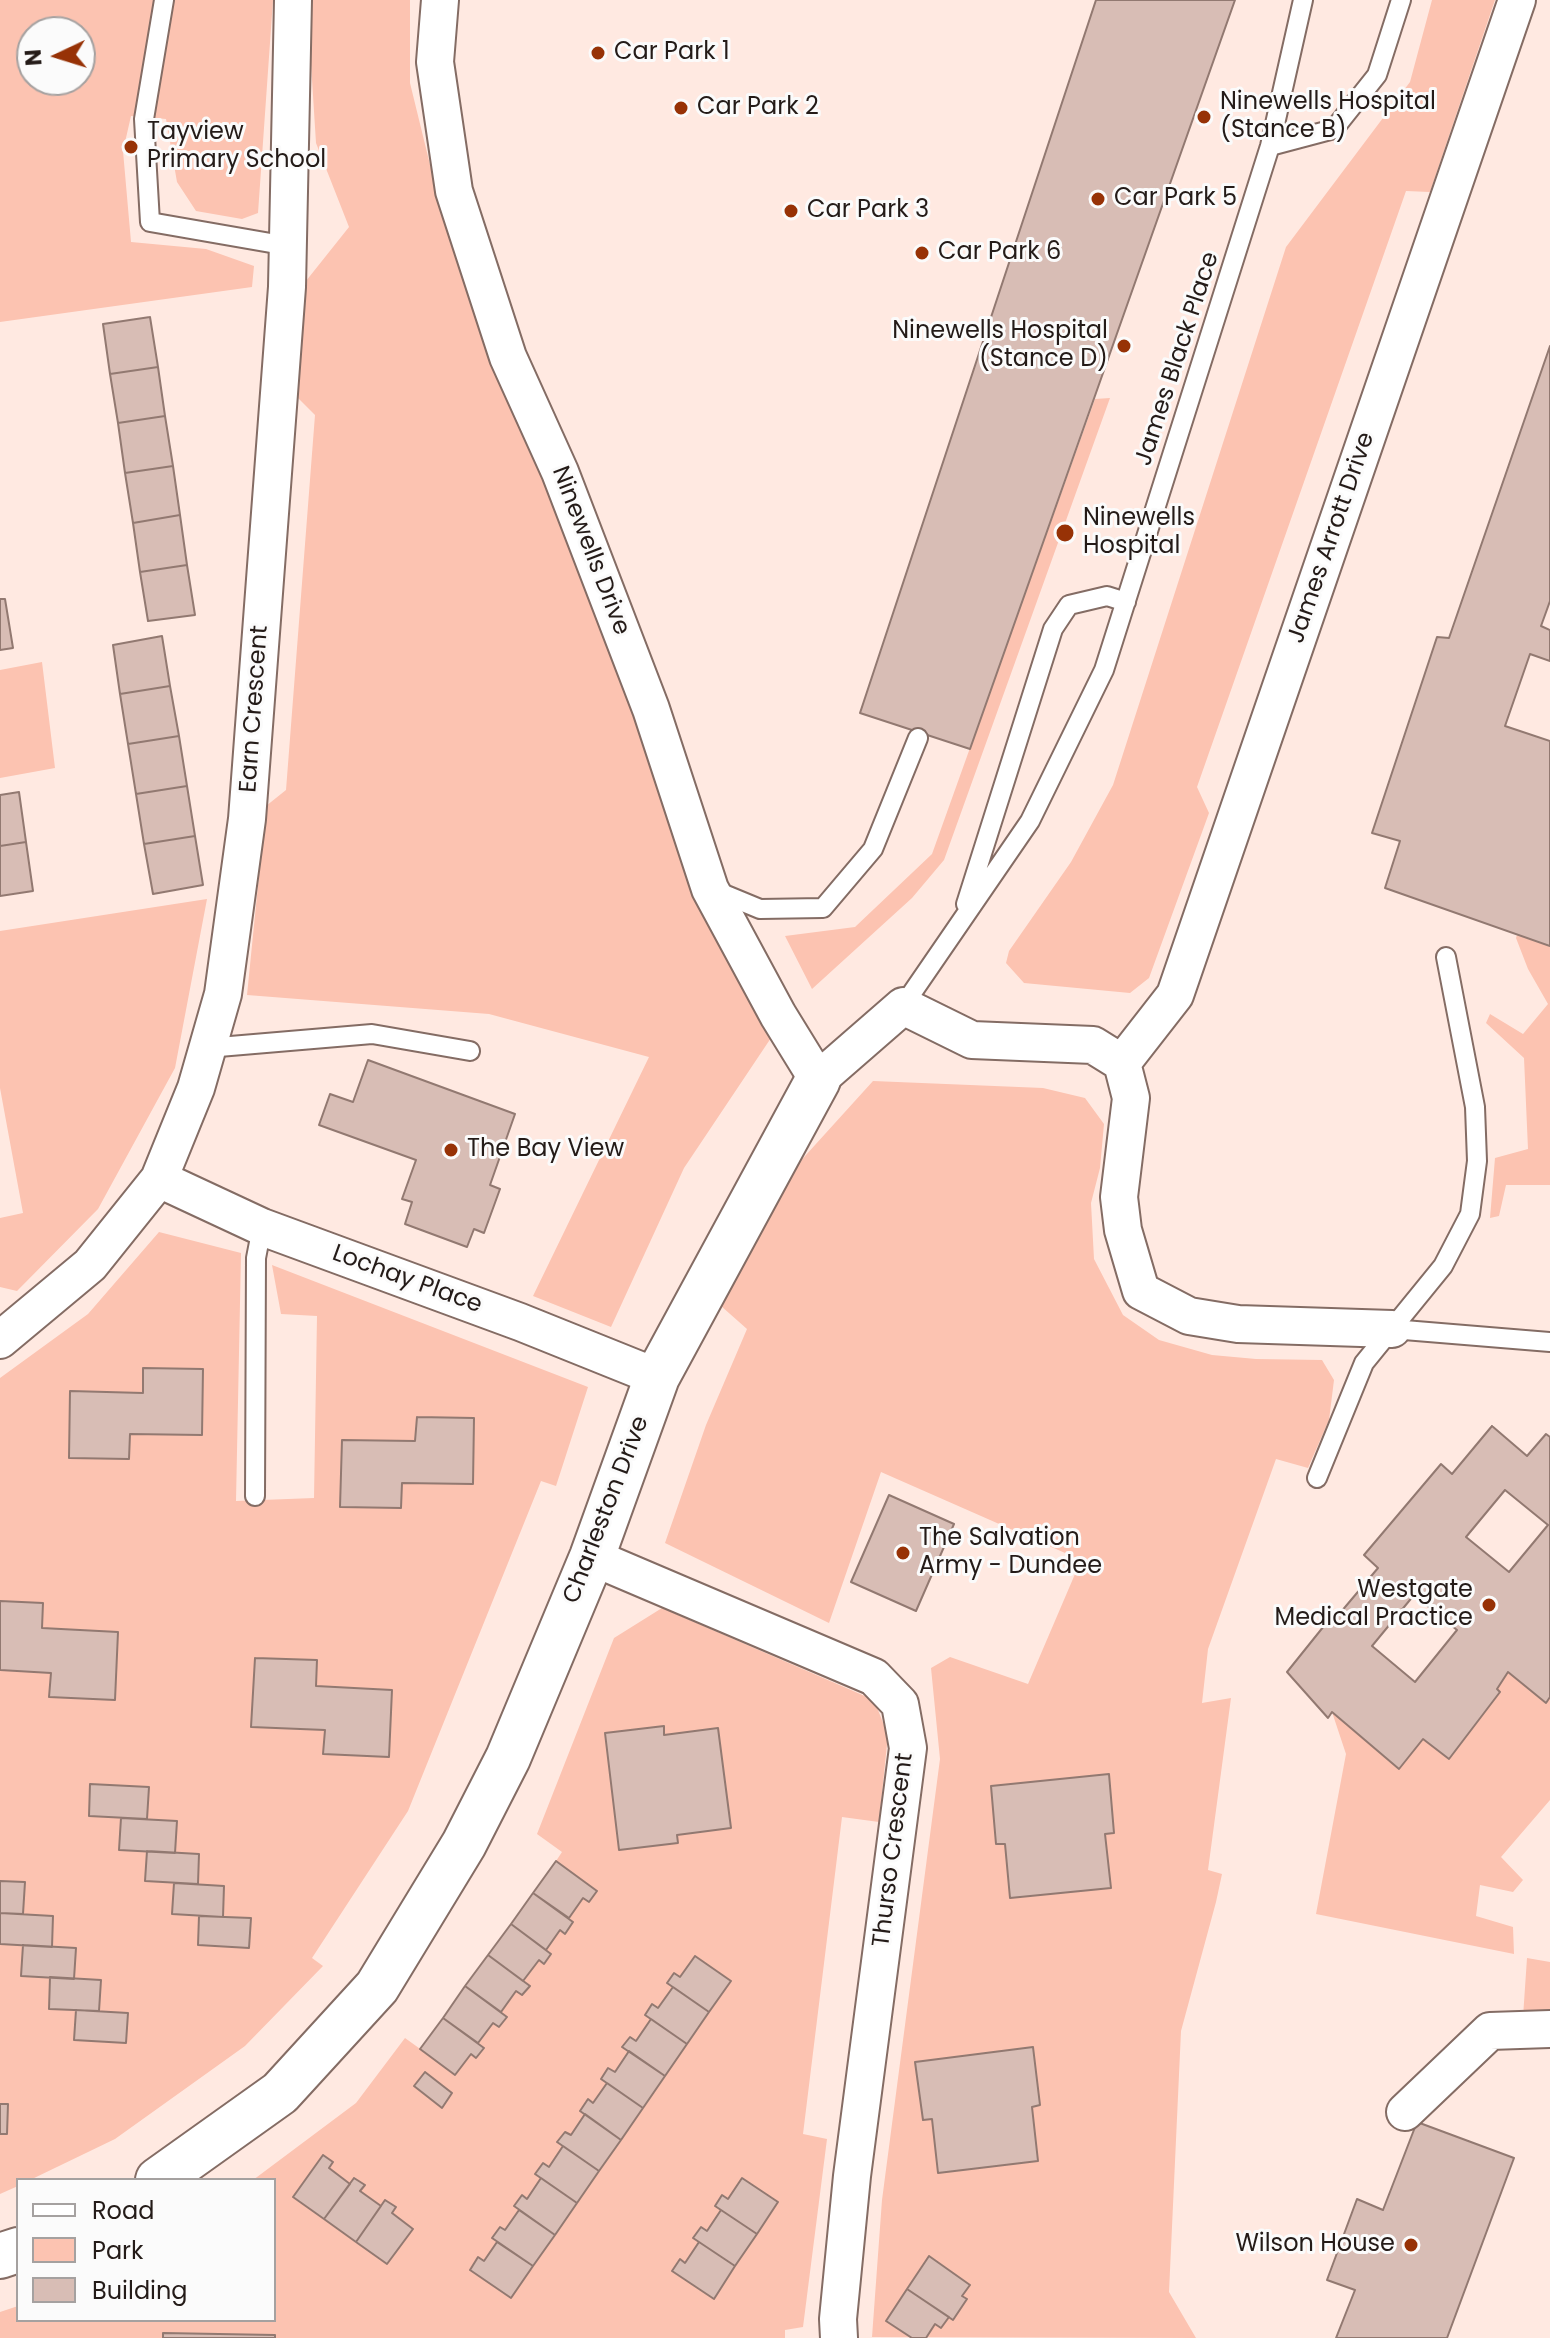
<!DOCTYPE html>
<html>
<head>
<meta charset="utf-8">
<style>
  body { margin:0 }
  #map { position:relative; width:1550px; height:2338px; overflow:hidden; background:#ffe9e1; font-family:Poppins,sans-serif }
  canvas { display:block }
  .legend { position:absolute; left:16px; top:2178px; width:260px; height:144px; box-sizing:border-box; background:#fbfbfb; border:2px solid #a5a1a0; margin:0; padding:10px 14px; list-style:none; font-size:24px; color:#241b18 }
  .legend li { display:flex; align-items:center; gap:16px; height:40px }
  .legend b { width:40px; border:2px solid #a5a1a0 }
  .north { position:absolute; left:16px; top:16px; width:80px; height:80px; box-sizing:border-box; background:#fbfbfb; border:2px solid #a5a1a0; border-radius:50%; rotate:266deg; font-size:22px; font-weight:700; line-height:32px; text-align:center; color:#241b18 }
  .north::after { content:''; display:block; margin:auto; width:28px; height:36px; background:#973206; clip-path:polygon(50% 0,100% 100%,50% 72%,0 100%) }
</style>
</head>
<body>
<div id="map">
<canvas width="1550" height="2338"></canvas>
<ul class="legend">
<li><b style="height:10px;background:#fff"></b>Road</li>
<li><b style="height:22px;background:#fcc3b1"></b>Park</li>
<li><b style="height:22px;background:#d8bdb5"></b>Building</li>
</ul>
<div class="north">N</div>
</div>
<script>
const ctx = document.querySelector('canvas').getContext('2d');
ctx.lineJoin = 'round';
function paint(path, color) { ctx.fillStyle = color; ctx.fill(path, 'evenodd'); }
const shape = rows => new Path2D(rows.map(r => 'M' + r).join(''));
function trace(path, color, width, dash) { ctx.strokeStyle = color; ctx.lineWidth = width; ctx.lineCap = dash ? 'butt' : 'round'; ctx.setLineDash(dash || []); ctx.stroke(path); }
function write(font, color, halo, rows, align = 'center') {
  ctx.font = font + ' Poppins,sans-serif'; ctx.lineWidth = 6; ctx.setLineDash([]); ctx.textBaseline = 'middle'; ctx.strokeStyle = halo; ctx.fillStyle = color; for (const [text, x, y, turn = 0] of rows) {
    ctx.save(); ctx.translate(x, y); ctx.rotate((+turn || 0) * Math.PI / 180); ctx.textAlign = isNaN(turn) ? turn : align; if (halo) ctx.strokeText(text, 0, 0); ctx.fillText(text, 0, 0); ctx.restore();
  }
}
paint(shape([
  [0,0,273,0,258,213,242,219,196,211,177,182,166,119,131,116,123,151,131,242,206,249,254,266,252,287,0,322],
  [32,32,80,32,80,80,32,80],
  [307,0,410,0,410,83,433,177,704,873,781,1023,684,1168,611,1327,533,1296,649,1057,489,1014,247,995,266,806,286,790,315,415,296,396,302,286,349,227,316,143],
  [1432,0,1495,0,1430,192,1406,191,1197,787,1209,813,1149,978,1130,993,1024,983,1006,963,1009,951,1071,862,1113,785,1286,247,1410,82],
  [1110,398,944,860,912,898,812,989,785,936,855,927,932,854,1095,399],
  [42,662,55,768,0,778,0,670],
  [207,899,175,1068,98,1209,17,1291,0,1287,0,1218,23,1213,0,1088,0,931],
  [1517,935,1550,946,1550,1185,1506,1185,1499,1216,1490,1218,1495,1158,1528,1149,1524,1058,1486,1023,1490,1014,1523,1034,1548,1004,1528,969,1516,938],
  [873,1081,1043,1088,1085,1098,1104,1124,1100,1168,1091,1203,1094,1259,1123,1315,1159,1340,1212,1355,1256,1359,1322,1360,1334,1380,1329,1420,1308,1468,1276,1459,1208,1649,1202,1703,1231,1698,1208,1870,1222,1874,1216,1902,1181,2031,1169,2292,1196,2338,872,2337,882,2200,940,1759,931,1668,950,1657,1028,1684,1081,1560,881,1472,829,1623,665,1543,706,1425,747,1329,721,1306,767,1198],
  [159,1232,241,1253,236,1501,314,1498,317,1316,281,1314,272,1265,588,1387,556,1486,541,1481,408,1811,312,1958,323,1966,245,2046,115,2139,30,2180,18,2180,18,2186,0,2194,0,1378,88,1314],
  [662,1608,874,1700,888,1735,879,1822,842,1817,803,2134,827,2139,803,2327,785,2330,785,2338,0,2338,0,2312,18,2306,18,2320,274,2320,274,2180,253,2180,356,2103,405,2038,455,2074,471,2054,476,2058,484,2048,478,2043,493,2023,499,2027,507,2017,501,2012,516,1991,522,1995,529,1986,523,1981,539,1960,545,1963,551,1954,546,1950,560,1930,566,1933,573,1922,569,1918,583,1898,556,1861,562,1852,537,1834,614,1638],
  [1508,1672,1546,1702,1550,1697,1550,1800,1501,1857,1523,1880,1513,1892,1480,1885,1476,1916,1513,1927,1514,1954,1316,1914,1346,1754,1332,1712,1399,1768,1423,1739,1449,1759,1499,1692,1497,1689],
  [1527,1958,1550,1962,1550,2017,1523,2017]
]), '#fcc3b1');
const building = shape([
  [1096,0,1235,0,970,749,860,713,1096,0],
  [150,317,158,367,110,374,103,324,150,317],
  [1550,346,1550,601,1541,626,1550,630,1550,661,1530,654,1505,726,1550,741,1550,946,1385,888,1400,841,1372,833,1437,637,1449,638,1550,346],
  [158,367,165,416,118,423,110,374,158,367],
  [165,416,173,466,125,473,118,423,165,416],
  [173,466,180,515,133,523,125,473,173,466],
  [180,515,187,565,140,572,133,523,180,515],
  [187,565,195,615,148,621,140,572,187,565],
  [0,599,5,599,13,648,0,650,0,599],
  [162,636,170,686,120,694,113,645,162,636],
  [170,686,179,736,128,744,120,694,170,686],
  [179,736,187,786,136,794,128,744,179,736],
  [187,786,195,836,144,844,136,794,187,786],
  [19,792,26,842,0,846,0,795,19,792],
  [195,836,203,885,153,894,144,844,195,836],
  [26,842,33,891,0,896,0,846,26,842],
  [368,1060,515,1114,490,1185,500,1189,484,1233,474,1229,467,1247,405,1224,412,1202,402,1199,416,1160,319,1125,330,1094,353,1102,368,1060],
  [143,1368,203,1369,202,1435,130,1434,129,1459,69,1458,70,1391,143,1393,143,1368],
  [417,1417,474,1418,473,1484,402,1483,401,1508,340,1507,342,1440,415,1441,417,1417],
  [1492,1426,1527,1456,1546,1434,1550,1437,1550,1697,1546,1703,1508,1672,1497,1689,1500,1692,1449,1759,1423,1739,1399,1769,1332,1712,1328,1718,1287,1672,1332,1616,1335,1619,1378,1568,1364,1555,1441,1464,1452,1474,1492,1426],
  [1505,1490,1548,1525,1509,1572,1466,1537,1505,1490],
  [1414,1595,1457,1630,1415,1682,1372,1646,1414,1595],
  [889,1495,954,1524,916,1611,851,1582,889,1495],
  [0,1601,43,1603,42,1628,118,1632,115,1700,49,1697,51,1673,0,1670,0,1601],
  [255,1658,317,1660,316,1686,392,1690,389,1757,323,1754,325,1730,251,1727,255,1658],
  [664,1726,664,1735,718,1728,731,1828,677,1835,678,1843,619,1850,605,1733,664,1726],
  [1109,1774,1114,1833,1105,1834,1111,1888,1010,1898,1005,1844,996,1844,991,1786,1109,1774],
  [90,1784,149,1787,147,1819,89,1816,90,1784],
  [121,1818,177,1821,175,1853,119,1850,121,1818],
  [147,1851,199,1854,198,1884,145,1881,147,1851],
  [556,1861,597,1891,589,1902,583,1898,569,1918,533,1893,556,1861],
  [0,1881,25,1882,23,1914,0,1913,0,1881],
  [174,1883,224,1886,223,1917,172,1914,174,1883],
  [533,1893,573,1922,565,1934,560,1930,546,1950,511,1924,533,1893],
  [0,1913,53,1916,52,1947,0,1944,0,1913],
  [199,1916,251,1918,249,1948,198,1945,199,1916],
  [511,1924,551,1954,544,1964,539,1960,523,1981,488,1955,511,1924],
  [23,1945,76,1948,74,1979,21,1976,23,1945],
  [488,1955,530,1986,522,1995,516,1991,501,2012,465,1986,488,1955],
  [695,1956,731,1981,709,2012,667,1983,674,1973,680,1977,695,1956],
  [50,1977,101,1980,99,2011,49,2009,50,1977],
  [465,1986,507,2017,499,2027,493,2023,478,2043,443,2018,465,1986],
  [673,1987,709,2012,687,2044,645,2015,652,2004,658,2008,673,1987],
  [76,2010,128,2013,126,2043,74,2040,76,2010],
  [443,2018,484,2048,476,2058,471,2054,455,2075,420,2049,443,2018],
  [651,2019,687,2044,665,2076,622,2047,630,2037,636,2041,651,2019],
  [1033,2047,1040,2105,1032,2107,1038,2161,938,2173,932,2119,923,2120,915,2062,1033,2047],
  [629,2051,665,2076,643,2108,601,2079,608,2068,615,2072,629,2051],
  [425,2072,452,2093,442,2108,414,2086,425,2072],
  [607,2083,643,2108,621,2140,580,2111,588,2099,593,2103,607,2083],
  [0,2104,8,2104,7,2134,0,2134,0,2104],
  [585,2114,621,2140,599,2171,557,2142,565,2132,571,2135,585,2114],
  [1417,2122,1514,2158,1447,2338,1336,2338,1355,2290,1327,2280,1357,2199,1383,2210,1417,2122],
  [563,2146,599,2171,577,2203,535,2174,543,2163,549,2167,563,2146],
  [323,2155,333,2162,329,2168,350,2184,324,2219,293,2197,323,2155],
  [354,2178,365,2185,360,2191,381,2206,356,2242,324,2219,354,2178],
  [541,2178,577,2203,555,2235,514,2206,522,2195,527,2199,541,2178],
  [742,2178,778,2202,757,2234,715,2206,722,2195,728,2199,742,2178],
  [385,2200,396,2207,392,2213,413,2229,387,2264,356,2242,385,2200],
  [519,2210,555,2235,533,2266,492,2238,500,2227,505,2230,519,2210],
  [721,2210,757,2234,735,2266,693,2238,701,2227,707,2231,721,2210],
  [497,2242,533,2266,511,2298,470,2270,478,2257,484,2261,497,2242],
  [699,2242,735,2266,714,2299,672,2271,680,2259,685,2263,699,2242],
  [929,2256,970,2285,962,2296,967,2299,953,2320,907,2289,929,2256],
  [907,2289,949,2317,941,2328,935,2324,926,2338,912,2338,886,2321,907,2289],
  [163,2333,275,2335,275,2338,163,2338,163,2333]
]);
paint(building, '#d8bdb5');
trace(building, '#927971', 2);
const service = shape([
  [164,0,144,119,150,222,288,246],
  [1270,146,1334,129,1377,75,1401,0],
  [714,890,760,909,823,908,873,849,918,738],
  [966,904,1053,629,1069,605,1107,596,1126,602],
  [903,1006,1030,821,1104,670,1270,146,1303,0],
  [207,1048,372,1034,470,1051],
  [1392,1329,1550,1342],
  [1317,1478,1364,1363,1443,1266,1470,1214,1477,1161,1475,1107,1446,957],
  [255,1496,256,1258,262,1227]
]);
const minor = shape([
  [440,0,435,62,454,191,508,357,560,472,651,709,710,889,778,1015,818,1080,903,1006,972,1040,1093,1045,1122,1063],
  [1122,1063,1175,995,1517,0],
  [1122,1063,1131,1098,1119,1197,1123,1230,1141,1291,1189,1316,1238,1324,1392,1329],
  [159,1179,262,1227,520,1322,657,1377],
  [0,1340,90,1265,159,1179,196,1088,223,994,247,819,287,287,293,0],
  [592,1557,874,1677,900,1704,908,1748,852,2176,838,2319,839,2338],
  [1405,2112,1490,2031,1550,2029]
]);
const tertiary = shape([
  [158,2180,280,2093,377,1987,464,1844,508,1758,592,1557,657,1377,818,1080],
  [0,2256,18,2250]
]);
trace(service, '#846c64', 22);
trace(minor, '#846c64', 40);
trace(tertiary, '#846c64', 48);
trace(service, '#fff', 18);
trace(minor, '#fff', 36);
trace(tertiary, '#fff', 44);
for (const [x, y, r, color] of [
  [598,53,8,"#973206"],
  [681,108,8,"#973206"],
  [1204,117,8,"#973206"],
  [131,147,8,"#973206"],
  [1098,199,8,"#973206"],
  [791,211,8,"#973206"],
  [922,253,8,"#973206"],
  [1124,346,8,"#973206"],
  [1065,533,10,"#973206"],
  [451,1150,8,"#973206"],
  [903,1553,8,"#973206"],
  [1489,1605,8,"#973206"],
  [1411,2245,8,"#973206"]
]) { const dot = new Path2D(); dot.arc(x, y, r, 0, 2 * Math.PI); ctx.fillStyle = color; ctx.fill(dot); trace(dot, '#fbfbfb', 3); }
write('24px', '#241b18', '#fbfbfb', [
  ["Car Park 1",614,53],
  ["Ninewells Hospital",1220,103],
  ["(Stance B)",1220,131],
  ["Car Park 2",697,108],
  ["Tayview",147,133],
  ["Primary School",147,161],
  ["Car Park 5",1114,199],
  ["Car Park 3",807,211],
  ["Car Park 6",938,253],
  ["Ninewells Hospital",1108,332,"right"],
  ["(Stance D)",1108,360,"right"],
  ["Ninewells",1083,519],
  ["Hospital",1083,547],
  ["The Bay View",467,1150],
  ["The Salvation",919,1539],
  ["Army - Dundee",919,1567],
  ["Westgate",1473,1591,"right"],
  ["Medical Practice",1473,1619,"right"],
  ["Wilson House",1395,2245,"right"]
], 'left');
write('24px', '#241b18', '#fbfbfb', [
  ["James Black Place",1178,359,-72],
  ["James Arrott Drive",1332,538,-71],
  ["Ninewells Drive",590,551,69],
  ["Earn Crescent",255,709,-86],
  ["Lochay Place",407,1280,20],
  ["Charleston Drive",607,1510,-69],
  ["Thurso Crescent",894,1850,-83]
]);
</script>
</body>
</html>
